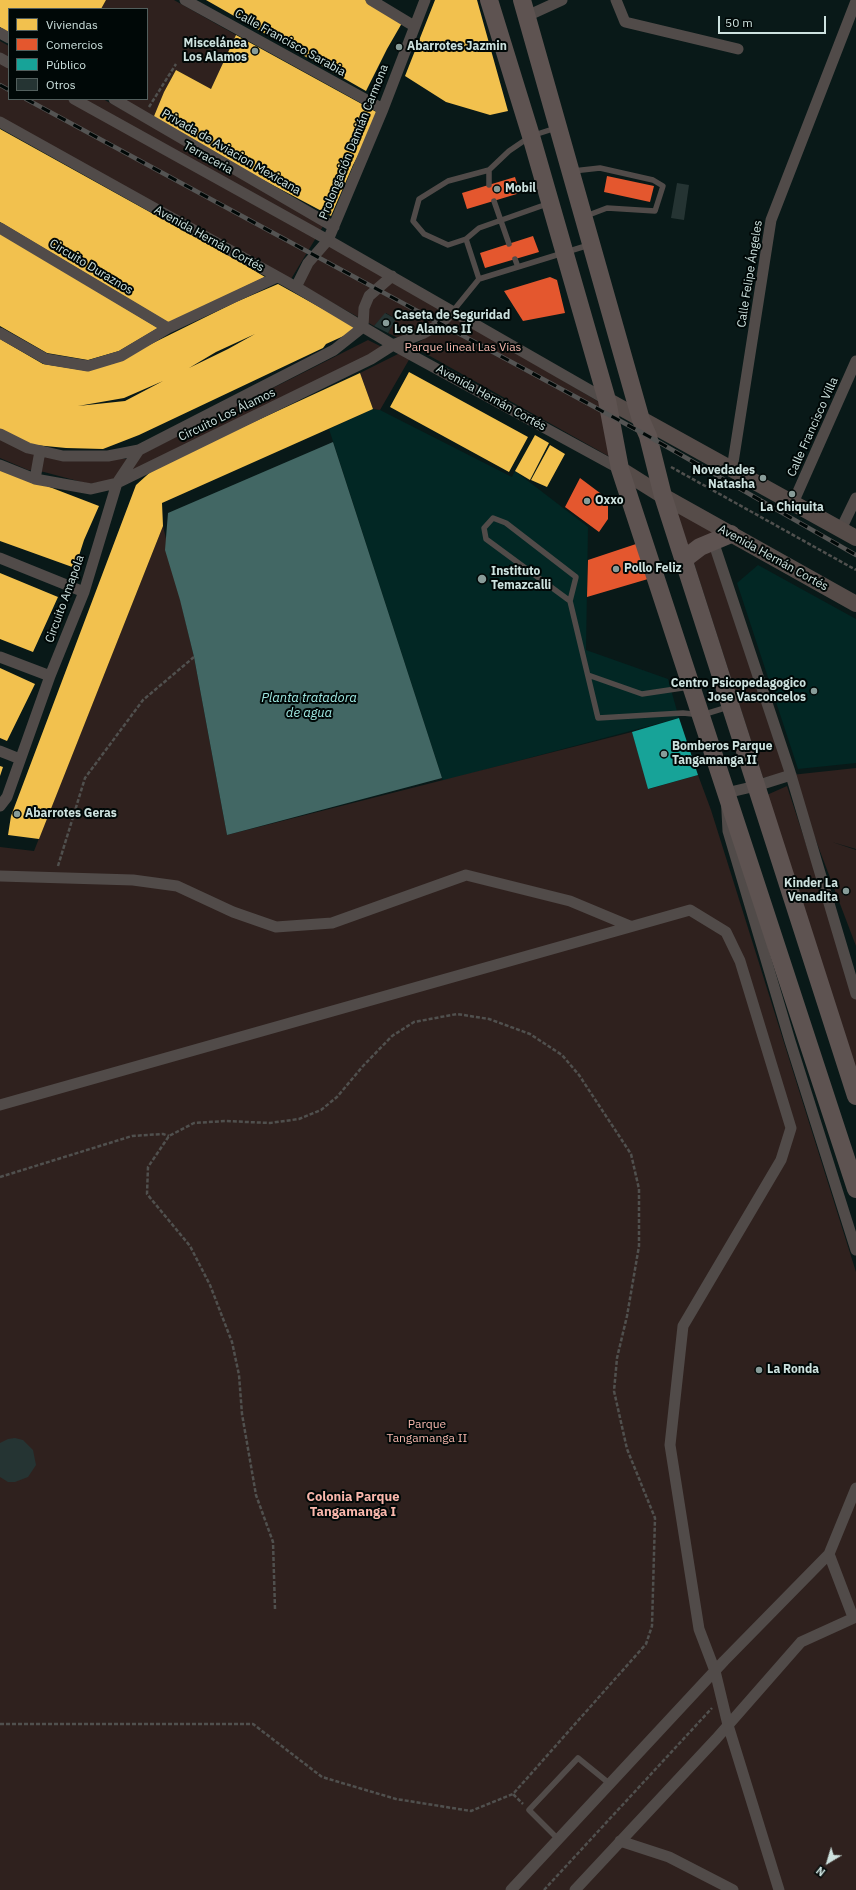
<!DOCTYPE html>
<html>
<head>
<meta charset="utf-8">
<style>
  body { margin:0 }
  #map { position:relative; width:856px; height:1890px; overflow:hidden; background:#091918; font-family:"IBM Plex Sans",sans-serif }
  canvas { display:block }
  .legend { position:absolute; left:8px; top:8px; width:140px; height:92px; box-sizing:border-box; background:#000807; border:1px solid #525f5d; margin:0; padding:5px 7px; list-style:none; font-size:12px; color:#cde2df }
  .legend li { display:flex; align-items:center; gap:8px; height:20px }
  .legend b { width:20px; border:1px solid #525f5d }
  .north { position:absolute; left:808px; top:1842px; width:40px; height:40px; -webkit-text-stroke:3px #000807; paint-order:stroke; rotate:218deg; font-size:11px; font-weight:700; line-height:16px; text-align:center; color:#cde2df }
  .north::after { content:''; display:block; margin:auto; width:14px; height:18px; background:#cde2df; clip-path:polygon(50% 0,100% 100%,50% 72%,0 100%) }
  .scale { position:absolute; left:718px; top:16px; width:108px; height:18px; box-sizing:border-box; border:2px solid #cde2df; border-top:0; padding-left:5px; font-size:12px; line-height:14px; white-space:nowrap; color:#cde2df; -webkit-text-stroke:3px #000807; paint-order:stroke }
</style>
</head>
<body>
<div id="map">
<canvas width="856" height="1890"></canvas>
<ul class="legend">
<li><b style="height:11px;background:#f2c14e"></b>Viviendas</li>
<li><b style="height:11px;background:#e4572e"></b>Comercios</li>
<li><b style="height:11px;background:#17a398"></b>Público</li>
<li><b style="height:11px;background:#253433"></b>Otros</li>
</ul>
<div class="north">N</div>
<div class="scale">50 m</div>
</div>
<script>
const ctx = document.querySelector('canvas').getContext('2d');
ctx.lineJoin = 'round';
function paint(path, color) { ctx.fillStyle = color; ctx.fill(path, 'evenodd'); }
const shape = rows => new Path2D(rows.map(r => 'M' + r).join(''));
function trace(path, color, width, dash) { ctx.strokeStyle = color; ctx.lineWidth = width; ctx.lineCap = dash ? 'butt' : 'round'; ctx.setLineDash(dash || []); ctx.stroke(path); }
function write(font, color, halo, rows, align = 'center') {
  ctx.font = font + ' "IBM Plex Sans",sans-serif'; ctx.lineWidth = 4; ctx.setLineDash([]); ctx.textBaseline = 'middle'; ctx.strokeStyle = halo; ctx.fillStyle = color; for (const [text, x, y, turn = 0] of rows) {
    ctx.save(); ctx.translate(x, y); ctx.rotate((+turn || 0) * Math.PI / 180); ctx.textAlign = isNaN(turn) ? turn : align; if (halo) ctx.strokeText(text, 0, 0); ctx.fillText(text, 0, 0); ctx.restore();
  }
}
paint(shape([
  [373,409,380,410,512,477,515,471,588,527,586,650,668,679,679,718,443,781,329,429],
  [758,565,856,619,856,763,798,769,737,583]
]), '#022724');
paint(shape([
  [106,0,174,0,236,35,211,89,176,70,164,92,152,121,122,99,147,99,147,9,101,9],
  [0,41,9,46,9,99,103,99,325,223,291,279,0,117],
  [328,241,446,311,437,321,402,340,388,333,396,319,386,313,374,326,299,284],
  [455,316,599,402,610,457,412,346,443,328],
  [368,340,386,349,128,477,89,484,44,472,28,470,0,458,0,438,36,455,132,459],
  [402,352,410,358,380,410,373,409,360,373],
  [677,511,717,534,685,549],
  [163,526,194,657,227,835,632,732,649,789,698,775,711,810,856,1272,856,1890,0,1890,0,847,34,851],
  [716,547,790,772,763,778,692,557],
  [856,768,856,849,832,842,856,850,856,946,791,775],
  [787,786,856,997,856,1077,760,798]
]), '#2f211e');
paint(shape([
  [333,442,442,778,227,835,194,657,180,600,165,550,168,513]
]), '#426764');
paint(shape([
  [0,0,106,0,101,9,9,9,9,33,0,27],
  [206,0,365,0,402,23,387,49,366,91],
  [435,0,477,0,508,111,490,115,446,102,405,76],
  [236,35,380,114,353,165,331,216,152,121,164,92,176,70,211,89],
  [0,129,240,262,265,277,169,323,0,222],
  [0,233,158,328,119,351,88,360,47,353,0,326],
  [278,284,359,329,326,344,323,348,139,435,103,449,66,448,25,444,0,429,0,339,43,364,88,371,143,348,236,302],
  [255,334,228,349,189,368,216,352],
  [163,381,125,401,78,406,124,398],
  [409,372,528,437,509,472,390,407],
  [360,373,373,409,162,503,163,526,39,839,8,835,11,816,136,485,156,467],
  [535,435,549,443,530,480,515,471],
  [550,445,565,454,547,487,531,480],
  [0,468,99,506,84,540,75,568,0,541],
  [0,573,58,597,33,652,0,639],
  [0,668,35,684,7,741,0,738],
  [0,766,3,767,0,776]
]), '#f2c14e');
paint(shape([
  [607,176,654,186,650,202,604,192],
  [515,177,520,193,467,209,462,193],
  [533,236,539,252,485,268,480,253],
  [550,277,557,280,565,313,523,321,504,291],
  [580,478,604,496,608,505,608,519,599,532,565,507],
  [636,544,648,579,587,597,588,560]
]), '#e4572e');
paint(shape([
  [679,718,698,775,648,789,632,732]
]), '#17a398');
paint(shape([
  [677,183,689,185,684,220,671,218],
  [385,313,396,319,388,333,374,326],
  [15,1438,23,1440,33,1450,36,1465,28,1477,15,1482,8,1482,0,1477,0,1443,8,1439]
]), '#253433');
trace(shape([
  [149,107,176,64],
  [671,467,856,570],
  [58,866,85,778,143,700,194,657],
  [0,1177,132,1136,163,1134,169,1136],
  [275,1609,273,1542,256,1495,242,1414,239,1375,232,1342,210,1285,190,1246,147,1194,148,1167,169,1136,194,1123,225,1121,270,1123,299,1119,321,1110,337,1097,363,1066,392,1036,414,1022,457,1014,489,1019,530,1034,562,1055,579,1075,631,1154,639,1189,639,1246,627,1316,617,1358,614,1391,627,1449,655,1518,652,1626,646,1644,513,1794,523,1804],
  [0,1724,253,1724,322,1777,396,1799,471,1811,513,1794],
  [544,1890,712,1708]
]), '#50504e', 2.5, [4, 2]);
trace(shape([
  [573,171,600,168,653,180,663,186,655,211,607,208,586,216],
  [489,185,489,170,509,151,531,136,556,128],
  [494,201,509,244],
  [547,204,479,228,466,239,479,279,589,245],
  [466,239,448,245,424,234,413,221,419,199,448,181,489,170],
  [515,259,518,267],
  [453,311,479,279],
  [570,601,486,539,484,528,493,518,506,523,576,577,570,601,598,718,683,713,702,715,728,707],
  [588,675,642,694,689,687],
  [558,1839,529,1810,578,1758,610,1784]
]), '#514b49', 5.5);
trace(shape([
  [185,0,383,109],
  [371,0,414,26],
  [616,0,625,22,738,49],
  [527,16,562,0],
  [0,33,9,38],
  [0,58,9,63],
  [74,99,328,240,607,400],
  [114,99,334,227],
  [0,122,296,287,393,345,620,469],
  [0,228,168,328],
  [296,287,308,263,328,240,383,109,425,0],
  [0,333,46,359,88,366,121,356,168,328,277,277],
  [0,434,28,448,63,456,108,456,139,450,334,350,363,327,364,308,369,296,392,276],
  [0,465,35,479,91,489,117,483,371,359,393,345,424,333,440,324,453,311],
  [732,469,771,220,856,1],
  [35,479,40,451],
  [793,503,856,361],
  [841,529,856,498],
  [713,541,790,772,856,994],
  [0,558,84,592],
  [0,657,50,676],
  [0,751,20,759],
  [791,775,756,786,726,793,728,831,790,1041,856,1250],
  [0,806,7,797,50,676,84,592,117,483,139,450],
  [0,876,133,880,177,886,233,912,276,927,332,923,466,875,570,901,630,926],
  [0,1105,690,910,726,932,740,961,791,1128,781,1160,683,1326,670,1445,699,1629,715,1671,728,1725,779,1890],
  [829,1554,853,1617],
  [620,1841,669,1857,733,1890],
  [511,1890,724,1661,829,1554,856,1488],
  [575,1890,716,1739,801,1642,856,1617]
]), '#514b49', 11);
trace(shape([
  [607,400,856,538],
  [620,469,663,496,856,604]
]), '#564c49', 16);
trace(shape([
  [489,0,531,136,607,400,620,469,856,1189],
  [522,0,641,420,648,436,663,496,856,1096],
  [683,560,700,547,731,534]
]), '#5e5351', 18);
const rail = shape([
  [0,85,9,90],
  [26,99,648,436,856,555]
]);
trace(rail, '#545453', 4.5);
trace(rail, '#000807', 3, [9]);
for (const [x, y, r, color] of [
  [399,47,4,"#889c99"],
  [255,51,4,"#889c99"],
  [497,189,4,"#889c99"],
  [386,323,4,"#889c99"],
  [763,478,4,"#889c99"],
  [792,494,4,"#889c99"],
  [587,501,4,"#889c99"],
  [616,569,4,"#889c99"],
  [482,579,5,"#889c99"],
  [814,691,4,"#889c99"],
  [664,754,4,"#889c99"],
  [17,814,4,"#889c99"],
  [846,891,4,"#889c99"],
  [759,1370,4,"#889c99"]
]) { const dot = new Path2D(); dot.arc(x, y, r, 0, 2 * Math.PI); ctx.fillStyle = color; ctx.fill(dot); trace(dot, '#000807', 1.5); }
write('12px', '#cde2df', '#000807', [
  ["Calle Francisco Sarabia",290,43,29],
  ["Prolongación Damián Carmona",354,142,-68],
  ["Privada de Aviacion Mexicana",231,152,30],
  ["Terraceria",208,158,29],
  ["Avenida Hernán Cortés",209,239,29],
  ["Circuito Duraznos",91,267,31],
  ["Calle Felipe Ángeles",750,274,-81],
  ["Avenida Hernán Cortés",491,398,29],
  ["Circuito Los Álamos",227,415,-26],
  ["Calle Francisco Villa",813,427,-66],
  ["Avenida Hernán Cortés",773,558,29],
  ["Circuito Amapola",65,599,-70]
]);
write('bold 12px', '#cde2df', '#000807', [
  ["Miscelánea",247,44,"right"],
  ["Los Alamos",247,58,"right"],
  ["Abarrotes Jazmin",407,47],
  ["Mobil",505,189],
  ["Caseta de Seguridad",394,316],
  ["Los Alamos II",394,330],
  ["Novedades",755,471,"right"],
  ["Natasha",755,485,"right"],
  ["Oxxo",595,501],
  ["La Chiquita",792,508,"center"],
  ["Pollo Feliz",624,569],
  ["Instituto",491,572],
  ["Temazcalli",491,586],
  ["Centro Psicopedagogico",806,684,"right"],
  ["Jose Vasconcelos",806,698,"right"],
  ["Bomberos Parque",672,747],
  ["Tangamanga II",672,761],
  ["Abarrotes Geras",25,814],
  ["Kinder La",838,884,"right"],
  ["Venadita",838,898,"right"],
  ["La Ronda",767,1370]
], 'left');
write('12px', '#f6b7ad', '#000807', [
  ["Parque lineal Las Vias",463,348],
  ["Parque",427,1425],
  ["Tangamanga II",427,1439]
]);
write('italic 13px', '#9de7e0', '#000807', [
  ["Planta tratadora",309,698],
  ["de agua",309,713]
]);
write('bold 13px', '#fab7ac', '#000807', [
  ["Colonia Parque",353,1497],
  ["Tangamanga I",353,1512]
]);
</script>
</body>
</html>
